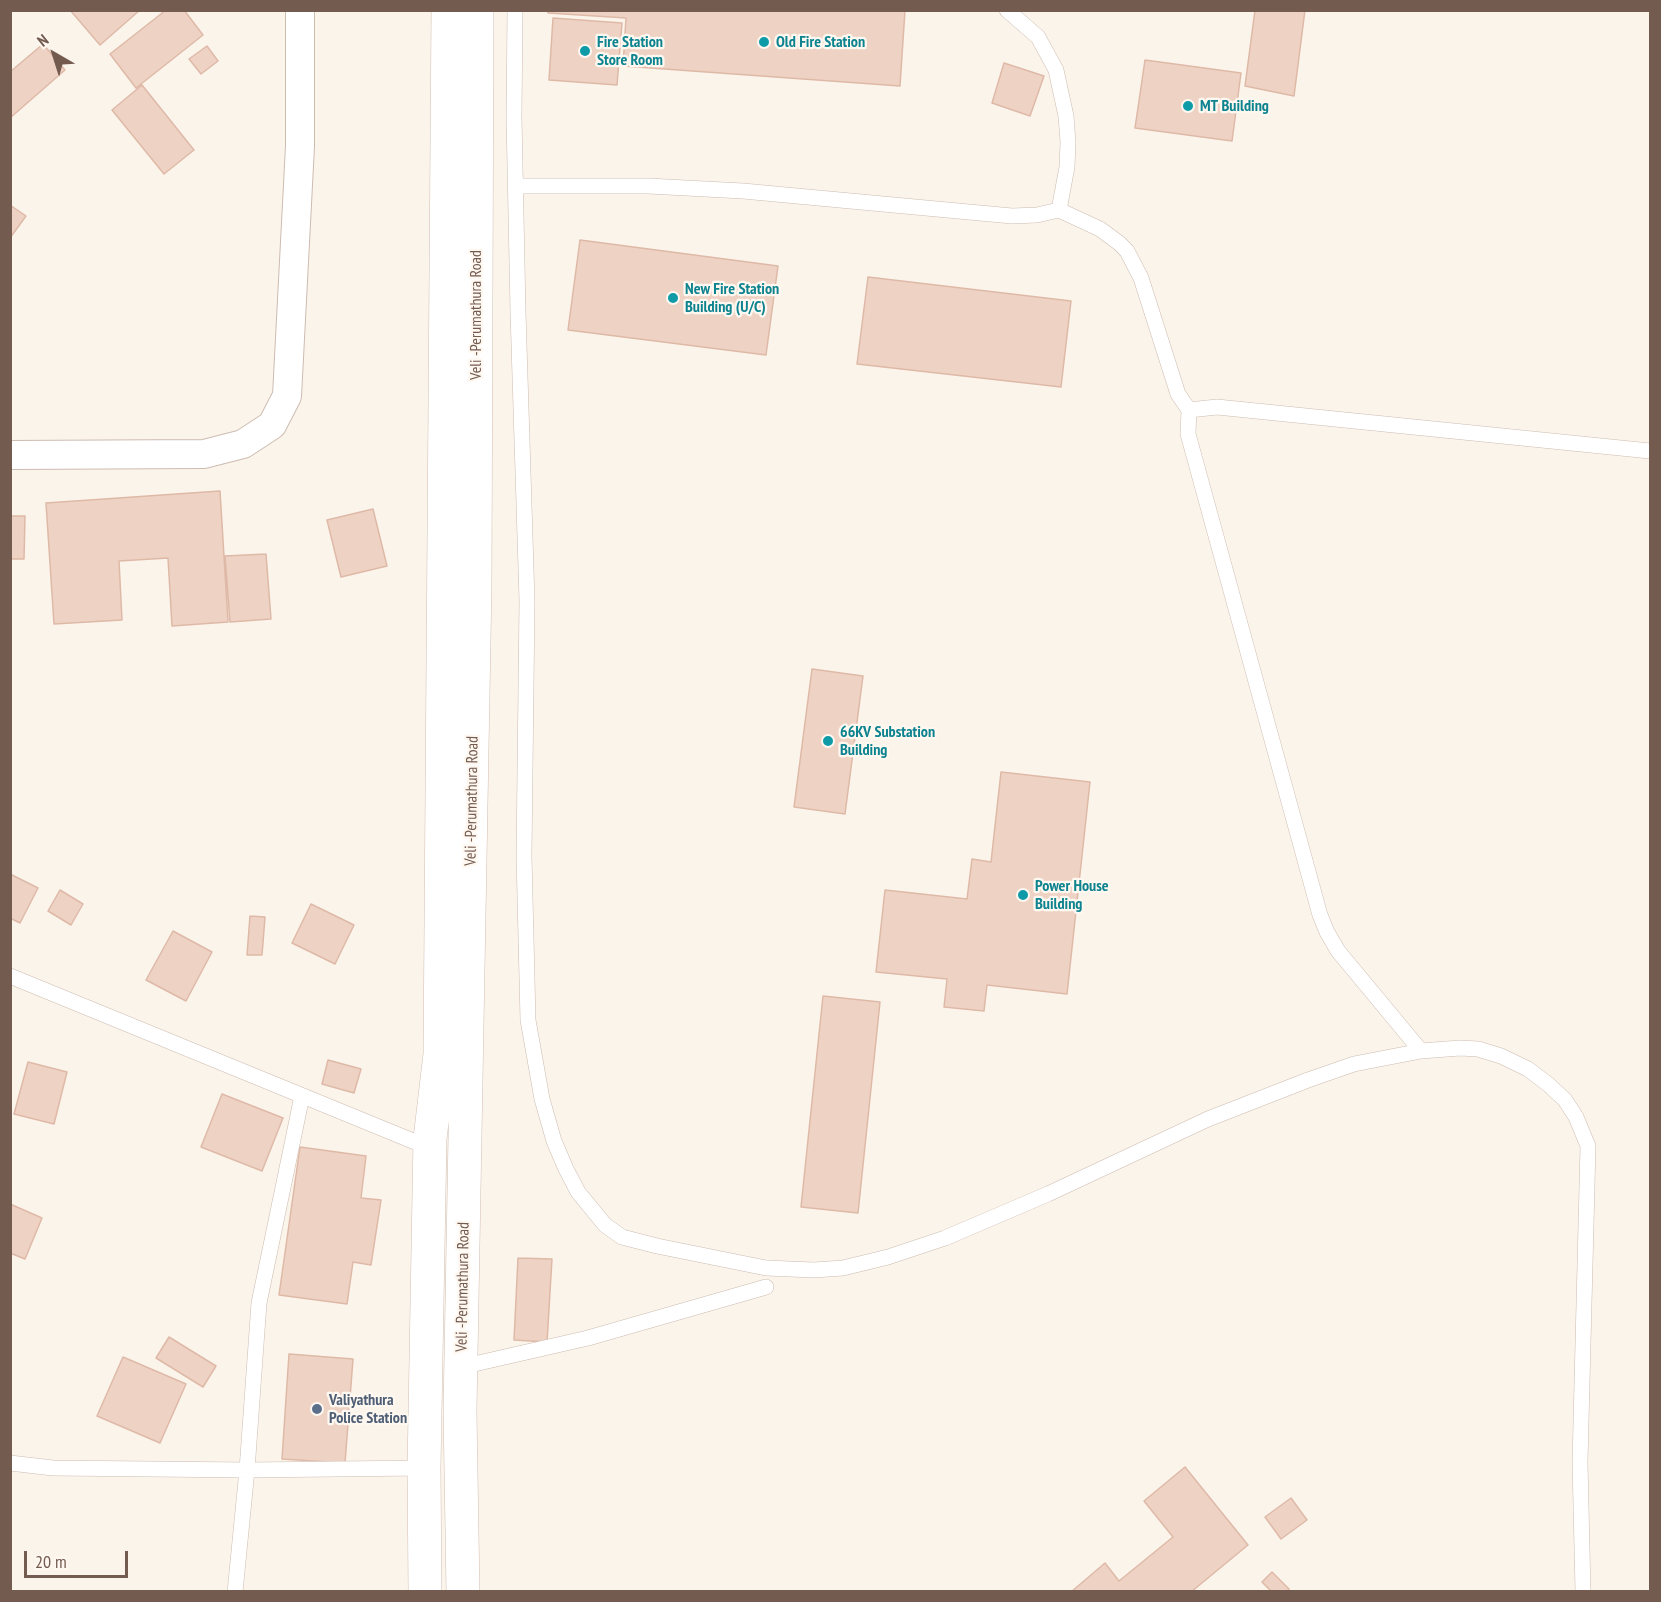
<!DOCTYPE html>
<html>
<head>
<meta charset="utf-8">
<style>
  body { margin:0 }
  #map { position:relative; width:1661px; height:1602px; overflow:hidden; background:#fbf4eb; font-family:"PT Sans Narrow",sans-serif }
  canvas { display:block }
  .frame { position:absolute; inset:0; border:12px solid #745b50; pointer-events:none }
  .north { position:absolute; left:24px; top:24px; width:60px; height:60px; -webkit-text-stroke:4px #fef8f1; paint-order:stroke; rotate:321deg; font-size:16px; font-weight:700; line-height:24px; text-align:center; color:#745b50 }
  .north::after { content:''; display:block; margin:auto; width:21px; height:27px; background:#745b50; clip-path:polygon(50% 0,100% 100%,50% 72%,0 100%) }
  .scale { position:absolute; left:24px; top:1551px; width:104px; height:27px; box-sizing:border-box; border:3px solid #745b50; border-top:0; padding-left:8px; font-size:18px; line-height:21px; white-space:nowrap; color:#745b50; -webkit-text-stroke:4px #fef8f1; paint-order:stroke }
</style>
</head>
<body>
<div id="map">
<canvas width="1661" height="1602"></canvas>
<div class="frame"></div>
<div class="north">N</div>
<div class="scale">20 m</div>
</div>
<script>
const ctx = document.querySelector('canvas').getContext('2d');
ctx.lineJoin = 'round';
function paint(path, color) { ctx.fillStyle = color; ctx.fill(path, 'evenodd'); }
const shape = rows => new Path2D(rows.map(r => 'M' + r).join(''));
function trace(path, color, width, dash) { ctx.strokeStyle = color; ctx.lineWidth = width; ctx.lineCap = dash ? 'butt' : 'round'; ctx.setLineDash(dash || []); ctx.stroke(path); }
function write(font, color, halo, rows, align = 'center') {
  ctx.font = font + ' "PT Sans Narrow",sans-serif'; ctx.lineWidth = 4.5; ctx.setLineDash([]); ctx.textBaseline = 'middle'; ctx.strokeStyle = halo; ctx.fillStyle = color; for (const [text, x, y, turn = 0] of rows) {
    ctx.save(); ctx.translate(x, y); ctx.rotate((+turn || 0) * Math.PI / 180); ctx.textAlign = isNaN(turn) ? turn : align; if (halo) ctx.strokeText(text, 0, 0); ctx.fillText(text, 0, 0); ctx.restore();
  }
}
const building = shape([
  [70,10,140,10,100,45,70,10],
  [166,10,184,10,203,35,136,88,110,54,166,10],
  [548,10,905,10,900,86,623,66,626,18,548,13,548,10],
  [1255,10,1305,10,1294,96,1245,86,1255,10],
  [553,18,622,23,617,85,549,80,553,18],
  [43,44,65,70,10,118,10,72,43,44],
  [207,46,218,61,201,74,189,59,207,46],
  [1145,60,1241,73,1232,141,1135,128,1145,60],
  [1004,63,1044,76,1030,116,992,103,1004,63],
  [142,85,194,150,164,174,112,110,142,85],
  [10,205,26,216,10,238,10,205],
  [580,240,778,266,766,355,568,330,580,240],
  [868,277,1071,301,1061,387,857,364,868,277],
  [220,491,228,622,172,626,168,558,119,561,122,620,54,624,46,503,220,491],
  [373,509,387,566,341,577,327,520,373,509],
  [10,516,25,516,24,559,10,559,10,516],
  [266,554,271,619,230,622,225,556,266,554],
  [812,669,863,676,845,814,794,807,812,669],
  [1001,772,1090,782,1067,994,987,985,984,1011,944,1007,947,979,876,972,885,890,967,899,972,859,991,862,1001,772],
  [10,874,38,888,20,923,10,918,10,874],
  [60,890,83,904,71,925,48,911,60,890],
  [311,904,354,925,335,964,292,943,311,904],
  [250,916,265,917,262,955,247,955,250,916],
  [173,931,212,952,186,1001,146,980,173,931],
  [823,996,880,1002,858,1213,801,1207,823,996],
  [328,1060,361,1069,354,1093,322,1084,328,1060],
  [28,1062,67,1072,54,1124,14,1114,28,1062],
  [222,1094,283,1118,262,1171,201,1147,222,1094],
  [300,1147,366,1156,361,1198,381,1200,371,1265,353,1262,347,1304,279,1295,300,1147],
  [10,1204,42,1218,25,1259,10,1253,10,1204],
  [518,1258,552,1259,547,1342,514,1340,518,1258],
  [169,1337,216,1366,203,1387,156,1358,169,1337],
  [289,1354,353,1359,345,1463,282,1459,289,1354],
  [123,1357,186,1384,160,1443,97,1416,123,1357],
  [1185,1467,1248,1545,1191,1592,1071,1592,1105,1563,1119,1581,1173,1537,1144,1501,1185,1467],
  [1291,1498,1307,1520,1281,1539,1265,1517,1291,1498],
  [1272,1572,1289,1589,1287,1592,1272,1592,1262,1582,1272,1572]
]);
paint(building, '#eed3c5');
trace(building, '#dfb9a7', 1.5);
const service = shape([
  [515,10,514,117,518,312,527,601,524,856,528,1020,542,1099,554,1141,566,1169,578,1192,605,1225,622,1237,657,1246,766,1268,814,1270,843,1268,888,1257,945,1238,1048,1194,1208,1119,1308,1080,1354,1064,1421,1051,1460,1048,1478,1049,1501,1056,1528,1069,1549,1085,1565,1100,1576,1117,1588,1146,1580,1462,1583,1592],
  [1007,10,1038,37,1056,70,1066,116,1068,142,1067,167,1059,210],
  [515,186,648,186,743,191,1012,216,1037,215,1059,210,1100,229,1119,243,1127,251,1141,278,1178,394,1189,410,1188,434,1320,915,1327,932,1338,951,1421,1051],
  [1189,410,1217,407,1650,451],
  [10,976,430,1148],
  [461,1367,588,1338,766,1287],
  [10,1463,53,1468,247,1470,424,1468],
  [235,1592,247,1470,259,1303,302,1096]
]);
const minor = shape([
  [10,455,204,454,243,444,272,425,287,396,300,146,300,10]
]);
const secondary = shape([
  [425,1592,424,1468,430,1139,440,1054,448,10],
  [463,1592,460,1411,475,585,477,10]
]);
trace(service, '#cdbcb1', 16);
trace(minor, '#cdbcb1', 30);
trace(secondary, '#d1beb2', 34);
trace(service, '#fff', 15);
trace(minor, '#fff', 28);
trace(secondary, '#fff', 33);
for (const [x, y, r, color] of [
  [764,42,6,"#0f9aa8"],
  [585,51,6,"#0f9aa8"],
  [1188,106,6,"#0f9aa8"],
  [673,298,6,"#0f9aa8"],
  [828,741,6,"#0f9aa8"],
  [1023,895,6,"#0f9aa8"],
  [317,1409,6,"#5c6f8a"]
]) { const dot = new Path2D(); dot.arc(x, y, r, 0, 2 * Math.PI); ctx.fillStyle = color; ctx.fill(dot); trace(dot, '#fef8f1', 2); }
write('bold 16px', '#0d838f', '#fef8f1', [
  ["Fire Station",597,42],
  ["Store Room",597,60],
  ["Old Fire Station",776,42],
  ["MT Building",1200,106],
  ["New Fire Station",685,289],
  ["Building (U/C)",685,307],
  ["66KV Substation",840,732],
  ["Building",840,750],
  ["Power House",1035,886],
  ["Building",1035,904]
], 'left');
write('16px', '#745b50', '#fef8f1', [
  ["Veli -Perumathura Road",476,315,-90],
  ["Veli -Perumathura Road",472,801,-89],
  ["Veli -Perumathura Road",463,1287,-89]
]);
write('bold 16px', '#4e5e75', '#fef8f1', [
  ["Valiyathura",329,1400],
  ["Police Station",329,1418]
], 'left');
</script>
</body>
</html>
